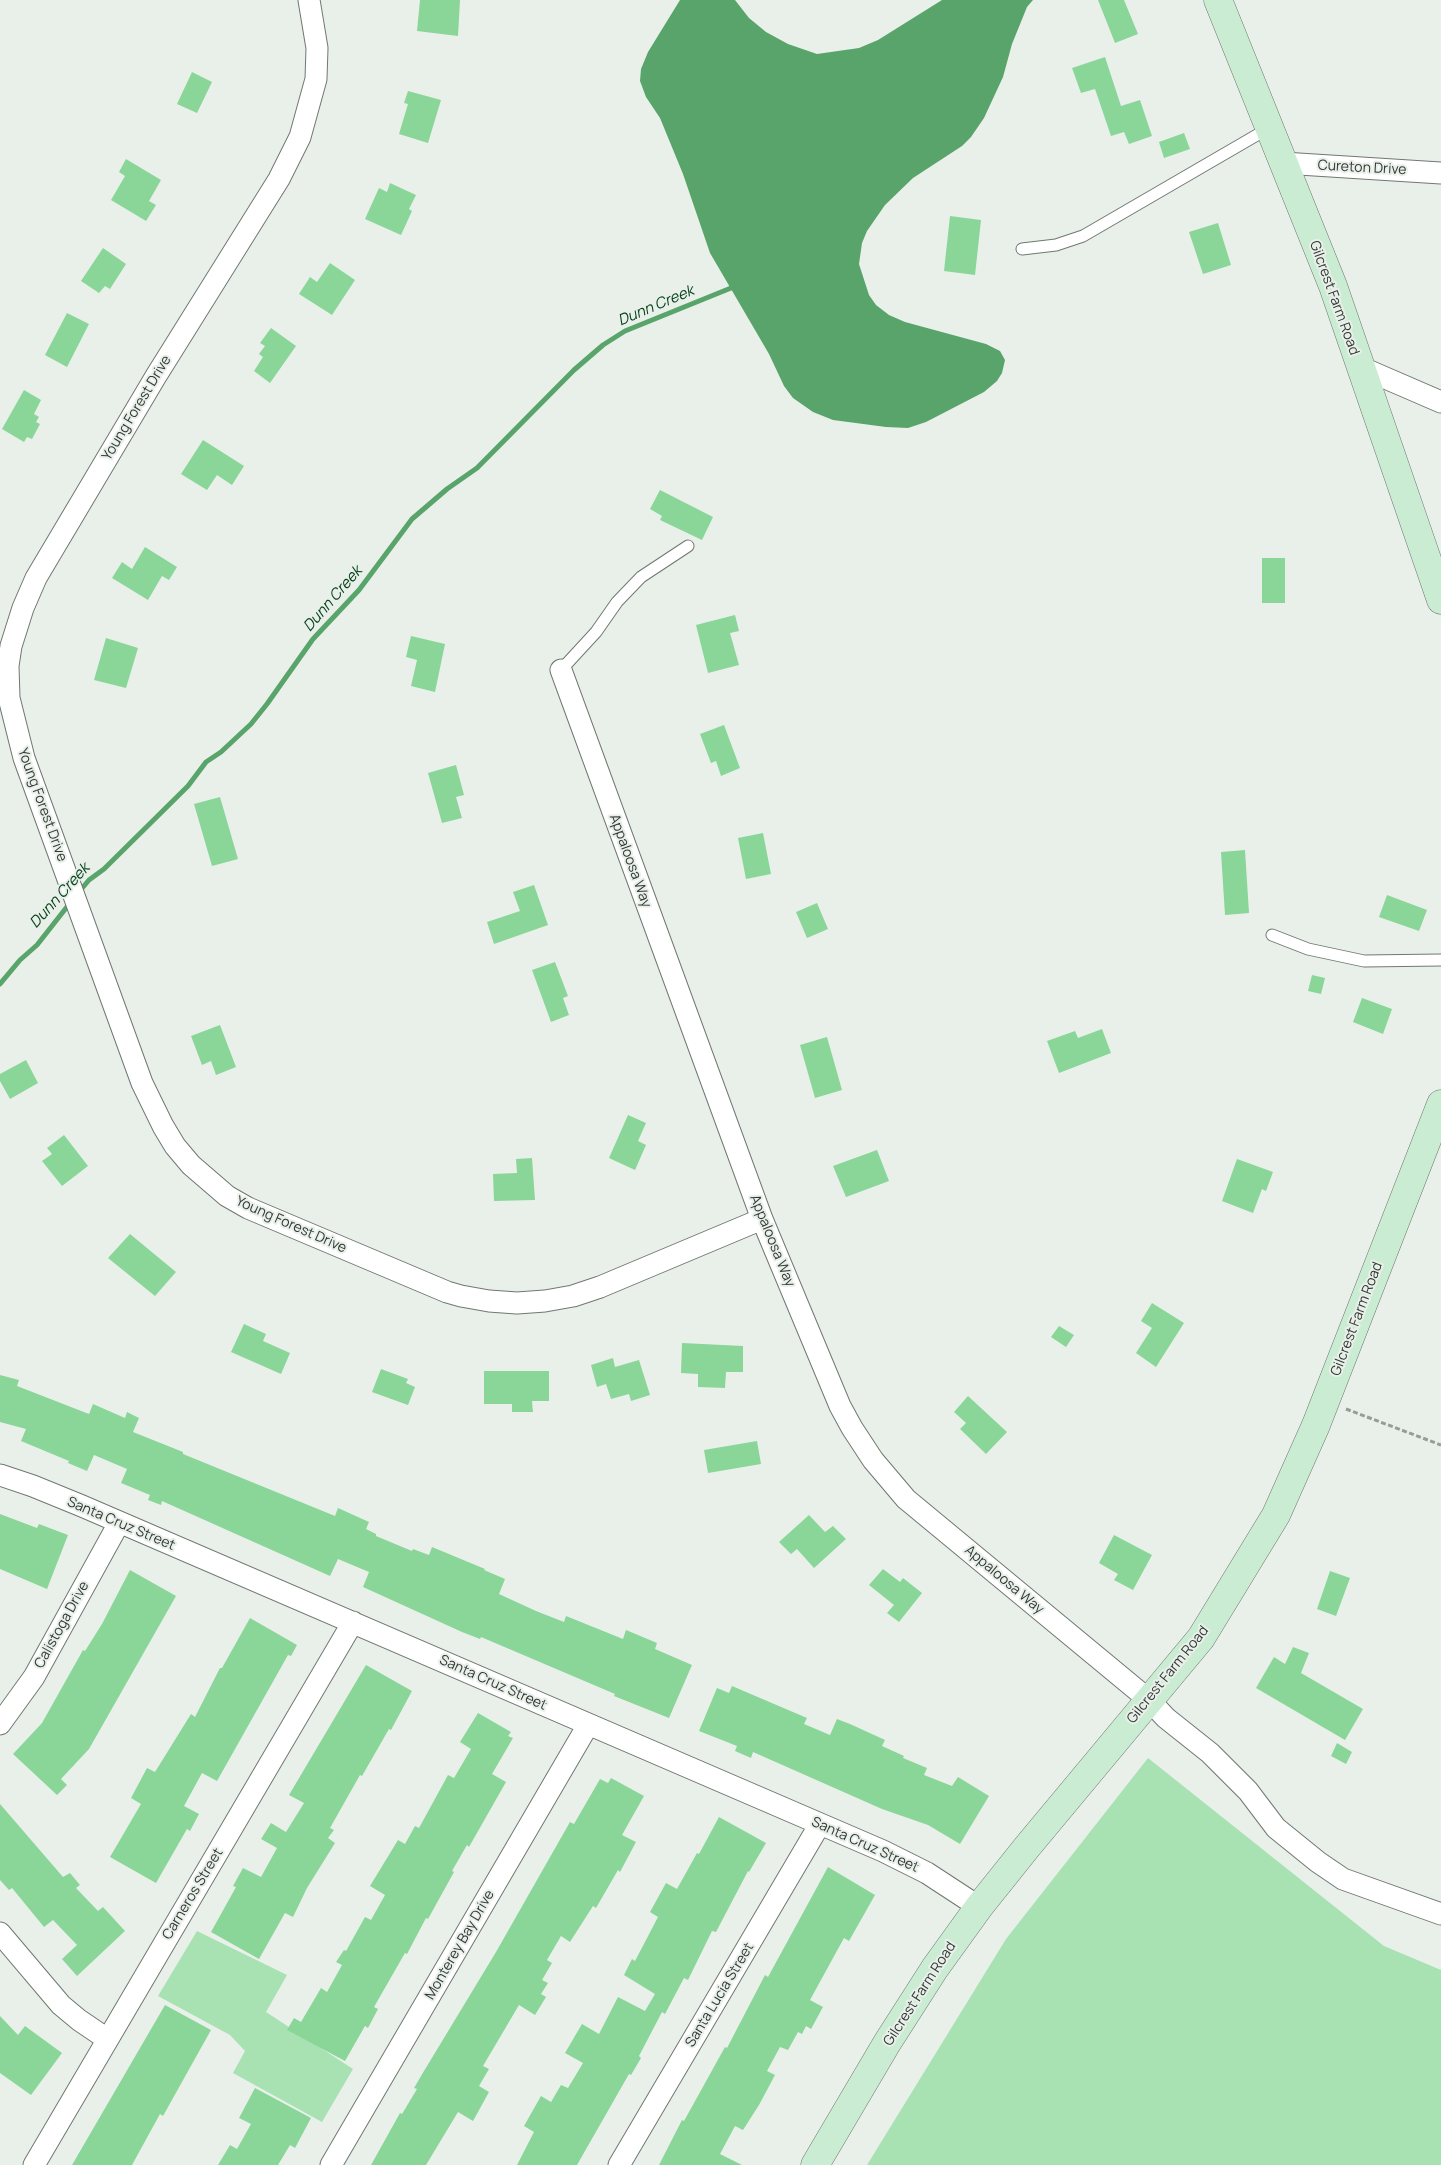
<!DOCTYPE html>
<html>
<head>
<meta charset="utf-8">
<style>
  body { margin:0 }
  canvas { display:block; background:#e8f0e9 }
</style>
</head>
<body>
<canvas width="1441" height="2165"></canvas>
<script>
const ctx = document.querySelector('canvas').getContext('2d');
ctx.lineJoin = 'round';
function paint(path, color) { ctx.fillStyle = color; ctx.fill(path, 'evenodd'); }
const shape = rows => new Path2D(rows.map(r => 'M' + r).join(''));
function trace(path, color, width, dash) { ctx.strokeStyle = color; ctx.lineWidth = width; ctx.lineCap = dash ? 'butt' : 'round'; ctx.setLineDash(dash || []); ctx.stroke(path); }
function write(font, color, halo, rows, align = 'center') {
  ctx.font = font + ' Manrope,sans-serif'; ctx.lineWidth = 4; ctx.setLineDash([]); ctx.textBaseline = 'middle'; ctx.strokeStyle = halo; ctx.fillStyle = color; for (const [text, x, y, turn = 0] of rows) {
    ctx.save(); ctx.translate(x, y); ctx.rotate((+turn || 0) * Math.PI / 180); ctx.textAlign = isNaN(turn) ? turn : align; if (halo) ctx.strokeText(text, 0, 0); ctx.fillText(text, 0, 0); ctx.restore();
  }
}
paint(shape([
  [1148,1758,1384,1946,1441,1970,1441,2165,867,2165,1006,1939],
  [197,1931,287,1975,266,2012,353,2069,322,2122,233,2073,245,2051,230,2035,158,1996]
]), '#a8e2b2');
paint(shape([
  [680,0,735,0,749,18,766,32,788,44,817,54,859,48,878,40,942,0,1033,0,1027,7,1012,44,1003,77,984,118,971,137,962,146,913,178,885,205,867,231,862,243,859,264,869,295,876,305,889,315,905,322,986,344,1000,351,1005,360,1002,373,997,381,984,392,926,422,908,428,886,427,833,420,813,412,793,398,784,386,769,354,710,253,683,174,660,118,646,97,640,81,641,69,648,52]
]), '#59a46a');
trace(shape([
  [78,893,89,880,104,869,188,786,206,762,221,752,251,724,267,704,313,639,359,590,412,519,447,489,477,468,574,370,603,345,625,331,731,288,733,282],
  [0,984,20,960,37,945,70,903]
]), '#59a46a', 5);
paint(shape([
  [420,0,460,0,458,36,417,31],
  [1098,0,1124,0,1138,34,1115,43],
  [1105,57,1121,106,1140,100,1152,136,1129,144,1124,132,1111,136,1095,89,1081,93,1072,68],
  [192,72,212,82,197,113,177,104],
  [408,91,441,100,428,143,399,134,408,104,404,103],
  [1184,133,1190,149,1164,158,1159,142],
  [126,159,161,180,149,201,156,205,146,221,111,200,125,176,119,172],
  [390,183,416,195,409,209,412,211,401,235,365,219,379,188,387,192],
  [950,216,981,220,975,275,944,271],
  [1218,223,1231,265,1203,274,1189,232],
  [103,248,126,264,110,289,105,286,99,293,81,281],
  [330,263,355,280,332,315,299,294,310,277,317,282],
  [67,313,89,324,67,367,45,355],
  [271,328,296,346,270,383,254,371,263,357,259,354,265,346,260,343],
  [24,390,41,400,34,414,39,417,36,422,40,424,32,439,27,437,24,442,2,429],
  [203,440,244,466,232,485,217,475,207,490,181,474],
  [660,490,713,517,702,540,660,520,662,516,650,509],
  [145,547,177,567,169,580,162,576,148,600,112,578,122,562,132,569],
  [1262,558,1285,558,1285,603,1262,603],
  [735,615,739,631,730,633,739,665,708,673,696,625],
  [411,636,445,644,435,692,411,686,417,660,406,657],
  [106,638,138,648,126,688,94,680],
  [724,725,740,768,721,776,716,761,711,763,700,734],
  [456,765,464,795,456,797,462,818,442,823,428,773],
  [220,797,238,859,212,866,194,804],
  [763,833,771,874,746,879,738,838],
  [1245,850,1249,913,1225,915,1221,852],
  [534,885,548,925,494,944,487,922,520,911,513,892],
  [1387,895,1427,910,1419,931,1379,917],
  [817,903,828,929,807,938,796,912],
  [555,962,568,996,563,998,569,1015,551,1022,532,970],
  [1312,975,1325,978,1321,994,1308,991],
  [1362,998,1392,1009,1383,1034,1353,1022],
  [220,1025,236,1067,216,1075,211,1061,202,1065,191,1036],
  [1102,1029,1111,1053,1059,1073,1047,1041,1075,1031,1078,1038],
  [827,1037,842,1090,815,1098,800,1045],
  [26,1060,38,1083,10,1099,0,1081,0,1074],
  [628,1115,646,1123,638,1141,646,1145,635,1170,609,1158],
  [64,1135,88,1166,62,1186,42,1161,52,1154,47,1148],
  [877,1150,889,1181,846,1197,833,1166],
  [532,1158,535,1200,494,1201,493,1174,517,1173,516,1159],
  [1237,1159,1273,1172,1266,1191,1262,1189,1253,1213,1222,1201],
  [130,1234,176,1272,155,1296,108,1258],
  [1152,1303,1184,1323,1156,1367,1136,1353,1152,1328,1141,1321],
  [244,1324,266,1334,263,1341,290,1353,281,1374,231,1352],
  [1059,1326,1074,1335,1066,1347,1051,1337],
  [682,1343,743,1346,743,1372,726,1372,725,1388,698,1387,698,1374,681,1373],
  [613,1358,615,1367,639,1360,650,1395,631,1401,629,1394,611,1399,606,1384,597,1387,591,1365],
  [381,1369,408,1379,406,1383,415,1387,408,1405,372,1392],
  [484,1371,549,1371,549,1401,532,1401,533,1412,512,1412,512,1404,484,1404],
  [0,1375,19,1380,17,1386,89,1414,93,1404,125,1418,127,1412,139,1418,133,1432,183,1452,183,1454,335,1516,338,1508,369,1522,366,1529,376,1534,376,1536,412,1551,413,1549,429,1555,432,1547,485,1569,484,1570,505,1579,499,1594,536,1611,564,1622,566,1616,623,1639,626,1630,657,1643,655,1649,692,1665,669,1718,614,1696,615,1694,481,1637,480,1639,462,1632,363,1587,369,1572,338,1559,330,1576,162,1501,161,1505,148,1500,150,1495,121,1483,127,1469,94,1455,87,1471,68,1463,69,1461,21,1441,26,1429,0,1422],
  [968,1396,1007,1432,986,1454,960,1429,966,1423,954,1412],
  [757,1441,761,1464,708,1473,704,1450],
  [0,1514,37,1528,39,1524,68,1535,47,1589,0,1569],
  [809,1515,825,1532,833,1526,846,1539,814,1568,797,1549,791,1554,779,1542],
  [1114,1535,1152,1555,1133,1590,1114,1580,1118,1574,1099,1563],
  [883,1569,900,1582,903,1578,922,1593,899,1622,887,1613,894,1605,869,1585],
  [130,1570,176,1596,89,1749,61,1779,67,1785,57,1795,13,1754,42,1723,83,1650,85,1651,102,1624],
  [1330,1571,1350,1578,1336,1616,1317,1609],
  [250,1618,297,1645,291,1656,288,1655,217,1781,202,1773,184,1806,199,1814,190,1831,187,1829,156,1883,110,1857,141,1804,131,1798,147,1768,155,1772,191,1714,195,1717,220,1668,222,1668],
  [1293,1647,1309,1653,1301,1673,1363,1709,1345,1740,1256,1688,1274,1657,1285,1664],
  [366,1665,412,1691,391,1730,389,1729,362,1776,360,1775,330,1828,334,1830,328,1838,335,1843,307,1888,293,1917,285,1913,259,1959,211,1932,236,1887,233,1886,243,1868,261,1877,277,1848,261,1839,271,1823,286,1832,304,1803,289,1795],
  [732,1686,807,1718,804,1724,830,1735,837,1719,850,1724,885,1740,882,1746,904,1756,903,1758,927,1768,924,1775,952,1786,958,1777,989,1796,960,1844,928,1825,882,1809,753,1752,751,1758,735,1751,737,1746,699,1731,717,1688,729,1693],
  [478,1713,511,1732,508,1736,513,1738,492,1774,506,1782,469,1847,467,1845,452,1871,454,1872,428,1919,426,1918,407,1954,405,1953,374,2007,378,2009,368,2028,365,2026,345,2061,287,2030,294,2018,301,2022,321,1988,327,1992,342,1965,336,1962,344,1950,346,1951,365,1917,371,1920,385,1895,370,1886,398,1840,405,1844,415,1826,419,1828,448,1775,454,1778,471,1749,460,1742],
  [1337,1743,1352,1752,1346,1764,1331,1756],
  [611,1778,644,1796,622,1835,636,1842,620,1872,618,1870,596,1908,593,1906,570,1942,561,1936,547,1960,552,1963,542,1980,548,1983,541,1994,546,1997,535,2015,519,2005,483,2066,489,2069,479,2086,489,2092,473,2121,458,2112,426,2165,371,2165,400,2113,402,2114,417,2089,414,2088,424,2071,496,1952,570,1822,574,1824,600,1779,608,1783],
  [0,1804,63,1877,70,1873,80,1885,76,1888,98,1911,103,1907,125,1931,77,1976,62,1959,77,1945,53,1920,44,1927,12,1888,9,1890,0,1880],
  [719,1817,766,1843,749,1872,748,1871,716,1932,712,1931,688,1980,684,1978,665,2014,662,2012,639,2056,641,2058,631,2075,629,2074,577,2165,517,2165,534,2132,524,2126,541,2096,551,2102,561,2085,568,2088,583,2063,565,2053,582,2024,599,2034,618,1997,645,2011,655,1994,624,1975,632,1959,635,1961,658,1917,650,1912,666,1883,677,1889,697,1853,699,1854],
  [828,1867,875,1895,849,1941,844,1938,810,2000,823,2007,811,2029,806,2026,802,2034,798,2032,788,2050,780,2047,767,2071,775,2075,759,2105,743,2130,735,2126,720,2154,742,2165,659,2165,682,2120,684,2121,725,2047,727,2048,765,1975,768,1977],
  [165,2005,211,2030,163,2116,160,2114,132,2165,72,2165],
  [0,2016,18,2035,25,2026,62,2053,31,2095,0,2073],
  [255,2088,311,2118,295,2148,290,2145,278,2165,218,2165,230,2145,237,2149,251,2124,239,2118]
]), '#8ad699');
const lane = shape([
  [1022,249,1056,245,1083,236,1269,128],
  [561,670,596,632,617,602,641,577,688,546],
  [1272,935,1308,949,1364,961,1441,960]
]);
const street = shape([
  [309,0,317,48,316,79,300,137,279,179,156,376,36,578,23,608,11,646,8,666,9,698,24,758,142,1083,163,1126,175,1146,191,1165,227,1196,248,1208,447,1292,461,1296,489,1301,517,1303,545,1301,573,1296,600,1287,762,1219],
  [1283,163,1441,173],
  [1360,367,1441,402],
  [561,670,762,1219,840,1406,852,1428,873,1460,906,1499,1149,1700,1166,1718,1210,1753,1248,1791,1276,1828,1318,1862,1343,1879,1441,1914],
  [0,1475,33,1486,82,1506,883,1851,927,1873,979,1907],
  [0,1724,34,1677,119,1523],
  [0,1933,61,2005,79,2020,107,2039],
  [34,2165,353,1622],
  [331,2165,588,1725],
  [619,2165,820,1824]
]);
const secondary = shape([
  [1218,0,1333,286,1441,600],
  [815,2165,887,2043,935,1968,979,1907,1027,1847,1201,1638,1276,1515,1316,1425,1441,1104]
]);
trace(lane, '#707871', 13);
trace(street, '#707871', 23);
trace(secondary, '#707871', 29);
trace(shape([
  [1346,1409,1441,1445]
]), '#969c97', 3, [5, 2.5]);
trace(lane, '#fff', 11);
trace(street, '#fff', 21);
trace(secondary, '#caecd3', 28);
write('14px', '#343835', '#e8f0e9', [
  ["Cureton Drive",1362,168,3],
  ["Gilcrest Farm Road",1334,298,70],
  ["Young Forest Drive",137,408,-59],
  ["Young Forest Drive",42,805,70],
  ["Appaloosa Way",630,861,70],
  ["Young Forest Drive",291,1225,24],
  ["Appaloosa Way",772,1241,68],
  ["Gilcrest Farm Road",1357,1319,-69],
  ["Santa Cruz Street",121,1524,23],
  ["Appaloosa Way",1004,1580,40],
  ["Calistoga Drive",62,1625,-61],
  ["Gilcrest Farm Road",1168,1675,-51],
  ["Santa Cruz Street",493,1683,24],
  ["Santa Cruz Street",865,1845,24],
  ["Carneros Street",193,1894,-59],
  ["Monterey Bay Drive",460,1945,-60],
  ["Gilcrest Farm Road",920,1994,-57],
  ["Santa Lucia Street",720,1995,-59]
]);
write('italic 15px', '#07411b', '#e8f0e9', [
  ["Dunn Creek",656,306,-23],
  ["Dunn Creek",333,599,-49],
  ["Dunn Creek",60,896,-48]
]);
</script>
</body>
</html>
